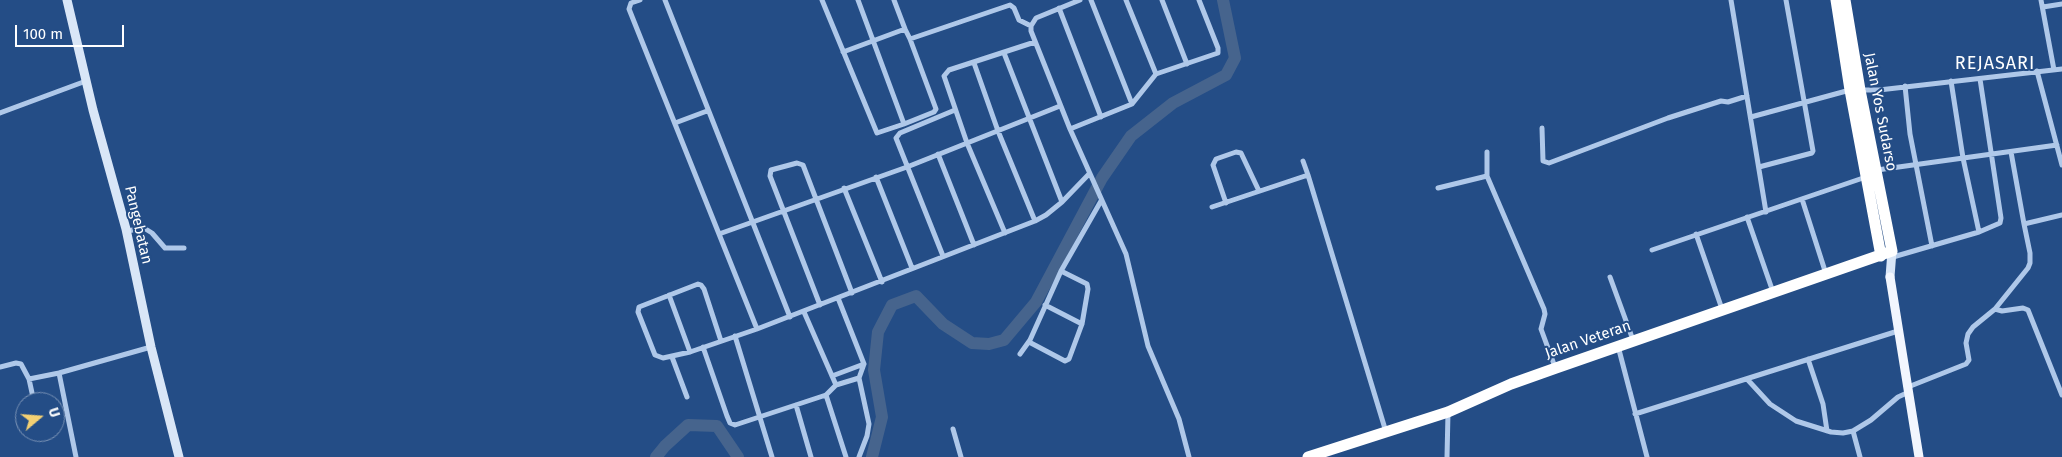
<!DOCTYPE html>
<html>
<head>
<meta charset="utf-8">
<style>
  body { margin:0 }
  #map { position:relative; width:2062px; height:457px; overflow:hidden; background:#244d86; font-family:"Fira Sans",sans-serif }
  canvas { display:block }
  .north { position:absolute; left:15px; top:392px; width:50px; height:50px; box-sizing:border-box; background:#244d86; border:1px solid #7c94b6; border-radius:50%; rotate:72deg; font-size:14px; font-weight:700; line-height:20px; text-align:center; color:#fff }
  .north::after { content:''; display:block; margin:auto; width:18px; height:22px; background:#f3d073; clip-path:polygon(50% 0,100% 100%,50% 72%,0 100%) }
  .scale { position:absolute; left:15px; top:25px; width:109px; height:22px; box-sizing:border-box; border:2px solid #fff; border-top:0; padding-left:6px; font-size:15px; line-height:18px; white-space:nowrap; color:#fff; -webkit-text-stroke:4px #244d86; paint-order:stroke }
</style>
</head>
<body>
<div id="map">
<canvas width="2062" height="457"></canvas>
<div class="north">U</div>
<div class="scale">100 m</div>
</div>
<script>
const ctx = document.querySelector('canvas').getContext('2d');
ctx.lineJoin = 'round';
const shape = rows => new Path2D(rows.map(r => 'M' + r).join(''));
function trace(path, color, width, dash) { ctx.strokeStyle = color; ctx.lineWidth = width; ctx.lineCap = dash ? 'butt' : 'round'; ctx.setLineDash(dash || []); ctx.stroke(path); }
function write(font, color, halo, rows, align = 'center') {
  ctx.font = font + ' "Fira Sans",sans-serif'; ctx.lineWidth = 4; ctx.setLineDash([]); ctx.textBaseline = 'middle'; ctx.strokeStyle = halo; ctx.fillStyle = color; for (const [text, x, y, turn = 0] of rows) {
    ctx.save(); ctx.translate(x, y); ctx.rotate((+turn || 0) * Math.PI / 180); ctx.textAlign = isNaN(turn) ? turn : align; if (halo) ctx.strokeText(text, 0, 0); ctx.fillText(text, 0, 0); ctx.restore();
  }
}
trace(shape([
  [656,457,665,446,688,425,717,426,738,457],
  [872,457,882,417,874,370,878,332,892,305,916,296,943,324,972,343,989,344,1004,340,1036,302,1102,178,1131,136,1173,103,1226,75,1235,58,1223,0]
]), '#46648d', 12);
trace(shape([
  [640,0,631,3,629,9,757,329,1035,221,1046,215,1062,202,1089,174],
  [665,0,790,317],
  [822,0,877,133,904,124,934,112,936,109,910,39],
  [858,0,904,124],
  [894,0,905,29],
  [1080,0,1036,18,1031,26,1031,31,1070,129,1126,254,1148,346,1179,419,1189,457],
  [1091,0,1132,104],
  [1126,0,1156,74],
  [1162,0,1187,64],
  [1731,0,1766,212],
  [2041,0,2054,70],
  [2043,7,2062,4],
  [1059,8,1101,117],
  [843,52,905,29,910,39,1010,5,1014,8,1019,20,1031,26],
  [1004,53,1062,202],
  [974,63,998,131,1035,221],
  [2037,71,2062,165],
  [1951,81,1963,158,1979,232],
  [1905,86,1910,134,1932,246],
  [1859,90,1879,90,2062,69],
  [0,113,86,81],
  [1751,117,1850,90],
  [675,123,707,111],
  [1542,128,1543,161,1549,163,1668,118,1721,101,1728,102,1747,96],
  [1070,129,1132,104,1156,74,1218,53,1218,48,1199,0],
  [1487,152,1487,176,1544,309,1545,314,1541,329,1555,367],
  [2011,152,2024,224],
  [938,154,974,245],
  [1759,167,1812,153,1813,151,1786,0],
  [1877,170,2057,145],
  [1308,175,1386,432],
  [876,177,912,268],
  [844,188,882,282],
  [1438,188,1487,176],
  [1802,199,1826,274],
  [1226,203,1213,165,1216,159,1236,152,1241,153,1259,191],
  [1212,207,1308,175,1303,161],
  [1747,217,1773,292],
  [127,231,144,228,152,233,165,248,184,248],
  [1005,233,967,143,944,76,949,70,1035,42],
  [719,234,907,167,1060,106],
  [1696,234,1722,309],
  [1652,250,1866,177],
  [943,256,896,138,900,133,955,110],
  [1893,257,1979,232,2000,223,2001,218,1980,79],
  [1610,277,1633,340],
  [669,295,690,352,757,329],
  [838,298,864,364,859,378,869,424,867,436,859,457],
  [820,305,770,176,771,170,797,163,803,165,852,293],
  [1045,305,1082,324],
  [1995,309,2002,311,2023,308,2028,310,2062,395],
  [735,336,772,457],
  [1029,342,1065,361,1069,359,1082,324,1088,289,1087,284,1061,271],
  [1618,346,1647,457],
  [703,347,727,416,730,423,735,425,826,395,836,385,804,312],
  [690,352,663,358,655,355,638,312,639,307,698,284,701,285,704,289,721,341],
  [1020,354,1030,340,1061,271,1101,201],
  [672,357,687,397],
  [1808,359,1823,404,1827,431],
  [0,367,16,363,21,364,29,379,34,402],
  [59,373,76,457],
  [832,376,864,364],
  [29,379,59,373,151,347],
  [1747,379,1770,404,1796,421,1831,432,1843,433,1853,431],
  [836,385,859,378],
  [1908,387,1966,364,1969,360,1966,343,1968,334,1973,327,1995,309,2028,268,2030,263,2030,253,2024,224,2062,215],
  [826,395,846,457],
  [796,405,811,457],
  [1635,414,1898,331],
  [953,429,961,457],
  [1447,457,1448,413],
  [1860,457,1853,431,1871,420,1898,397,1909,392]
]), '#afc8e9', 5);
trace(shape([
  [67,0,93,110,126,229,151,347,179,457],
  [1890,277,1892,251]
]), '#d9e6f7', 9);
trace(shape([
  [1890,277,1919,457]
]), '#f2f6fe', 9);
trace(shape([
  [1836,0,1850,90,1881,256],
  [1308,457,1448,412,1511,384,1556,368,1892,251,1860,90,1845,0]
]), '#fff', 11);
write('15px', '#fff', '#244d86', [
  ["Jalan Yos Sudarso",1880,112,79],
  ["Pangebatan",138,225,77],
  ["Jalan Veteran",1588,340,-19]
]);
ctx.letterSpacing = '1px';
write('18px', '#fff', '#244d86', [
  ["REJASARI",1995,64]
]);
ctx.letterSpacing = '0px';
</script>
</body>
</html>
